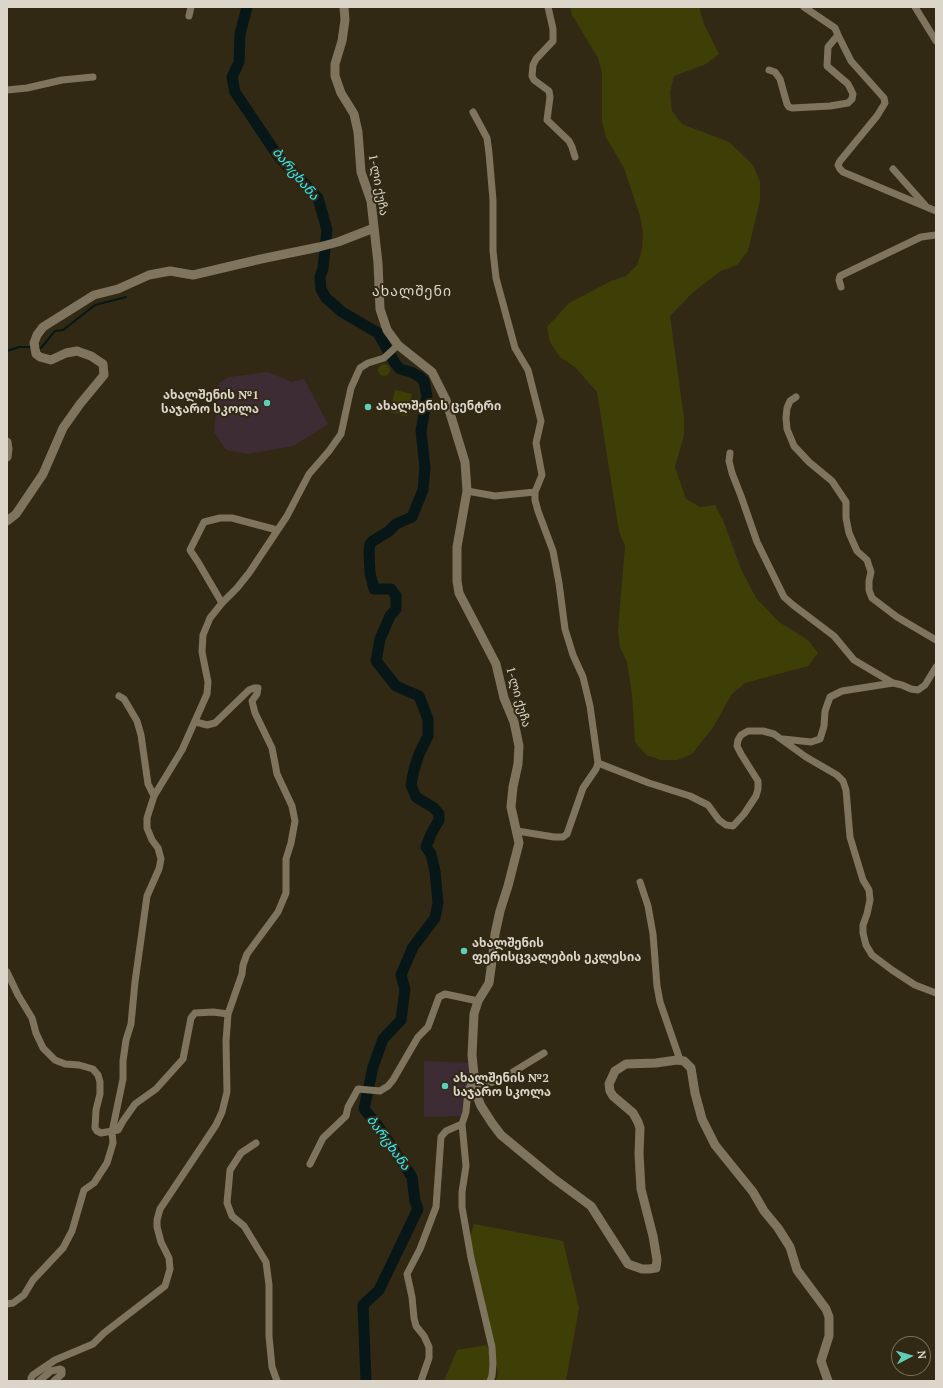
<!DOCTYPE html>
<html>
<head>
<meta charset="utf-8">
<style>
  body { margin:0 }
  #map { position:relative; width:943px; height:1388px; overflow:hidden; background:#322915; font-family:"PT Serif",serif }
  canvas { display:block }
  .frame { position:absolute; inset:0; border:8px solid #dcd6ca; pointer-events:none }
  .north { position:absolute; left:891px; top:1336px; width:40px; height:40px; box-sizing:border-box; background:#322915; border:1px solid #766e5d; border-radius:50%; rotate:84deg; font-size:11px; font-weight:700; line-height:16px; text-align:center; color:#dcd6ca }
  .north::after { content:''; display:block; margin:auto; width:14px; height:18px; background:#5eceb8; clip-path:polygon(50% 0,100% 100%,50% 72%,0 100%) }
</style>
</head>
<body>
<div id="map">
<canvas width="943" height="1388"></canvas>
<div class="frame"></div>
<div class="north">N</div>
</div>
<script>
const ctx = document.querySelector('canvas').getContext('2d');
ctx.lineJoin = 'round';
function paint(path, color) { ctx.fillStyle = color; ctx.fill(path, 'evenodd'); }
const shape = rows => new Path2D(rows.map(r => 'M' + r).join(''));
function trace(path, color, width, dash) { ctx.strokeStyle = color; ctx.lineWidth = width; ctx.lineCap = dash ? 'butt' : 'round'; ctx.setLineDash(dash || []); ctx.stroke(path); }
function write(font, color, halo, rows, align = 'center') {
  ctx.font = font + ' "PT Serif","Noto Sans Georgian",serif'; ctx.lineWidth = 4; ctx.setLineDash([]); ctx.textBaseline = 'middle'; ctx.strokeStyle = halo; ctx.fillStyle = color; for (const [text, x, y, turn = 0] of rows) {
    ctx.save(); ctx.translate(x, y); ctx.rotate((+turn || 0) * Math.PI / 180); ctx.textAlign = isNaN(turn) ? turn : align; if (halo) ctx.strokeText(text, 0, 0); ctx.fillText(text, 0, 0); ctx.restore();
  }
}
paint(shape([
  [268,372,292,382,304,379,328,424,293,446,248,454,226,450,214,432,219,383,229,377],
  [424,1061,469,1063,469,1082,464,1091,462,1116,424,1117]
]), '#3e2c34');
paint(shape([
  [570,7,699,7,704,24,719,54,706,64,674,76,670,92,672,111,682,124,729,142,753,165,760,182,760,200,748,251,737,265,721,271,693,292,670,316,684,418,684,435,675,467,686,499,700,507,715,505,723,520,741,569,756,598,779,622,808,640,818,653,808,666,745,683,731,695,714,726,692,754,677,760,661,760,646,755,635,742,632,694,627,662,620,647,618,631,625,546,619,531,597,392,575,367,560,357,550,342,547,327,569,303,611,281,626,276,637,265,642,250,643,233,640,216,624,168,606,137,602,121,602,73,598,58,572,15],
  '378 370a6 6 0 1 1 12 0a6 6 0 1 1-12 0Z',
  [395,390,412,394,407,416,390,412],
  [474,1224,563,1241,579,1308,566,1381,495,1381,498,1376,495,1352,470,1237],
  [487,1345,490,1355,492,1367,488,1381,444,1381,457,1350]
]), '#3e3f07');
trace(shape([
  [37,348,41,348,55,331,63,330,95,305,126,297],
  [7,351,19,347,31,347]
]), '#071718', 2);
trace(shape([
  [247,7,240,34,239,62,232,77,235,92,278,156,318,198,327,230,323,268,320,277,321,289,326,298,342,312,378,333,395,363,400,369,411,372,420,377,424,381,427,396,421,431,425,467,423,490,412,517,396,524,389,531,373,541,370,544,369,551,370,573,374,589,391,589,396,596,396,609,390,616,380,639,376,661,396,686,419,696,428,719,428,736,419,754,414,770,411,785,416,797,434,808,439,814,439,820,431,834,426,847,431,854,435,871,438,903,435,918,413,947,401,975,405,989,401,1020,383,1039,373,1067,364,1109,378,1126,412,1177,415,1201,418,1209,379,1290,363,1305,366,1381]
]), '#071718', 11);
trace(shape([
  [548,7,553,29,553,41,536,59,533,65,532,76,534,80,549,91,550,97,547,120,569,141,572,147,575,157],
  [915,7,936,41],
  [189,16,191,7],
  [838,35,851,61,884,98,885,103,877,116,840,161,838,165,840,169,843,172,936,211],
  [769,70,775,72,780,79,787,104,789,107,792,108,830,106,848,103,852,99,853,94,848,84,827,66,828,47,838,35,835,28,804,7],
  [7,90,27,88,62,80,93,77],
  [473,112,487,138,489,153,493,200,493,251,496,278,515,348,528,370,541,421,536,443,542,475,535,492,535,500,538,511,553,551,559,583,565,629,573,655,583,677,590,706,598,763,596,769,583,788,567,834,563,837,554,837,517,831],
  [893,169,925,205],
  [841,287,839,280,840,276,921,237,936,235],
  [796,397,790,401,787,408,786,418,787,429,794,446,809,462,832,481,846,502,846,518,849,533,857,551,867,560,871,572,869,581,869,590,872,598,897,617,936,640],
  [730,453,729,461,732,473,741,496,757,542,784,597,793,605,834,636,854,660,893,683],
  [467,491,495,496,535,492],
  [222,603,198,562,190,550,204,522,220,518,232,518,277,530],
  [119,696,124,699,137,721,141,735,148,784,154,796],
  [196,722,207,725,215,723,249,690,254,688,258,688,257,694,252,701,255,713,272,748,277,774,292,806,295,821,291,843,286,859,286,893,278,912,247,954,243,965,242,974,228,1014],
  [783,739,811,742,820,739,824,726,825,711,830,697,842,691,893,683,902,685,911,689,918,690,925,685,936,667],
  [598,763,649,783,690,796,708,805,719,820,726,825,733,826,744,814,756,796,758,789,758,781,741,754,737,746,738,740,741,735,748,731,763,731,774,734,806,757,837,775,843,781,846,790,850,837,863,880,869,890,870,900,867,914,863,925,863,933,866,945,872,955,892,970,915,985,936,993],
  [640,882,648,906,653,934,657,986,660,1002,680,1060],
  [7,972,18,995,32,1018,36,1033,43,1048,55,1060,65,1064,79,1065,93,1069,98,1075,100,1082,100,1094,96,1110,95,1128,97,1131,101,1133,118,1130,123,1121,135,1104,156,1089,183,1059,191,1018,195,1013,213,1012,228,1014,226,1041,227,1092,222,1112,216,1125,160,1209,157,1220,157,1227,161,1242,169,1258,170,1269,165,1286,104,1333,93,1344,55,1360,33,1375,31,1378,31,1381],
  [475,1084,486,1084,500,1080,544,1053],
  [462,1124,466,1166,462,1192,462,1207,471,1258,492,1347,493,1364,492,1376,490,1381],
  [256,1143,241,1153,230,1170,227,1203,232,1216,244,1226,266,1262,269,1285,269,1336,272,1367,277,1381],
  [310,1164,323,1138,346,1116,348,1107,358,1089,380,1091,388,1086,393,1080,418,1037,428,1027,439,997,445,994,478,1001],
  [7,1304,13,1303,24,1295,33,1280,63,1248,72,1231,84,1190,94,1183,107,1163,113,1143,112,1132,123,1079,123,1061,126,1040,131,1024,135,982,147,896,159,869,161,859,158,848,152,840,147,828,147,818,154,796,182,750,207,694,208,682,202,652,203,635,210,618,222,603,237,588,249,573,287,516,309,474,329,451,341,434,351,388,360,368,368,363,384,358,396,347],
  [39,1381,51,1371,60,1369,62,1370,62,1374,54,1381],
  [421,1381,429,1358,429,1347,424,1336,416,1326,414,1318,412,1297,407,1274,420,1249,436,1207,441,1137,446,1131,462,1124,466,1112,468,1090,474,1079]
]), '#7f755e', 7);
trace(shape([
  [344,7,345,20,342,41,335,64,335,76,341,93,354,114,358,132,361,172,371,201,378,263,380,309,387,330,398,345,432,372,446,400,465,462,467,491,457,547,457,581,459,593,496,664,504,698,514,722,519,746,518,764,513,787,511,807,519,843,508,886,500,911,495,934,493,954,489,983,478,1001,474,1014,472,1055,476,1094,481,1106,492,1123,501,1135,553,1178,591,1206,628,1264,642,1269,649,1269,656,1268,657,1260,653,1236,641,1189,639,1154,640,1128,638,1122,633,1113,613,1096,610,1091,609,1084,615,1071,626,1064,656,1063,677,1060,684,1061,691,1068,695,1093,702,1119,715,1145,753,1192,764,1211,778,1228,790,1247,797,1270,826,1309,829,1317,829,1336,821,1361,828,1381],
  [7,442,8,449,7,457],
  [7,521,16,514,43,474,63,428,80,404,104,375,103,364,91,356,77,351,66,353,51,360,40,357,36,354,34,343,37,335,43,327,94,295,118,289,149,275,170,271,193,275,261,259,319,247,338,242,374,228]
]), '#7f755e', 9);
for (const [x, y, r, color] of [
  [267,403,4,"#5eceb8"],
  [368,407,4,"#5eceb8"],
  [464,951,4,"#5eceb8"],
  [445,1086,4,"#5eceb8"]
]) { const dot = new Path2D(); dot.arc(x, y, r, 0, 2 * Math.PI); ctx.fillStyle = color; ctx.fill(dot); trace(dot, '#322915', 1.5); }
write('12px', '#dcd6ca', '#322915', [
  ["1-ლი ქუჩა",378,185,79],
  ["1-ლი ქუჩა",518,697,74]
]);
write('bold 12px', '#dcd6ca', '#322915', [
  ["ახალშენის №1",259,396,"right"],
  ["საჯარო სკოლა",259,410,"right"],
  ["ახალშენის ცენტრი",376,407],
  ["ახალშენის",472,944],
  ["ფერისცვალების ეკლესია",472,958],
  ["ახალშენის №2",453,1079],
  ["საჯარო სკოლა",453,1093]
], 'left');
write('italic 13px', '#30f2fc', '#322915', [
  ["ბარცხანა",295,174,50],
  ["ბარცხანა",388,1143,54]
]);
ctx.letterSpacing = '1px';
write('14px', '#dcd6ca', '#322915', [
  ["ახალშენი",412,292]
]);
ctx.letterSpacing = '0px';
</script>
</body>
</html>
